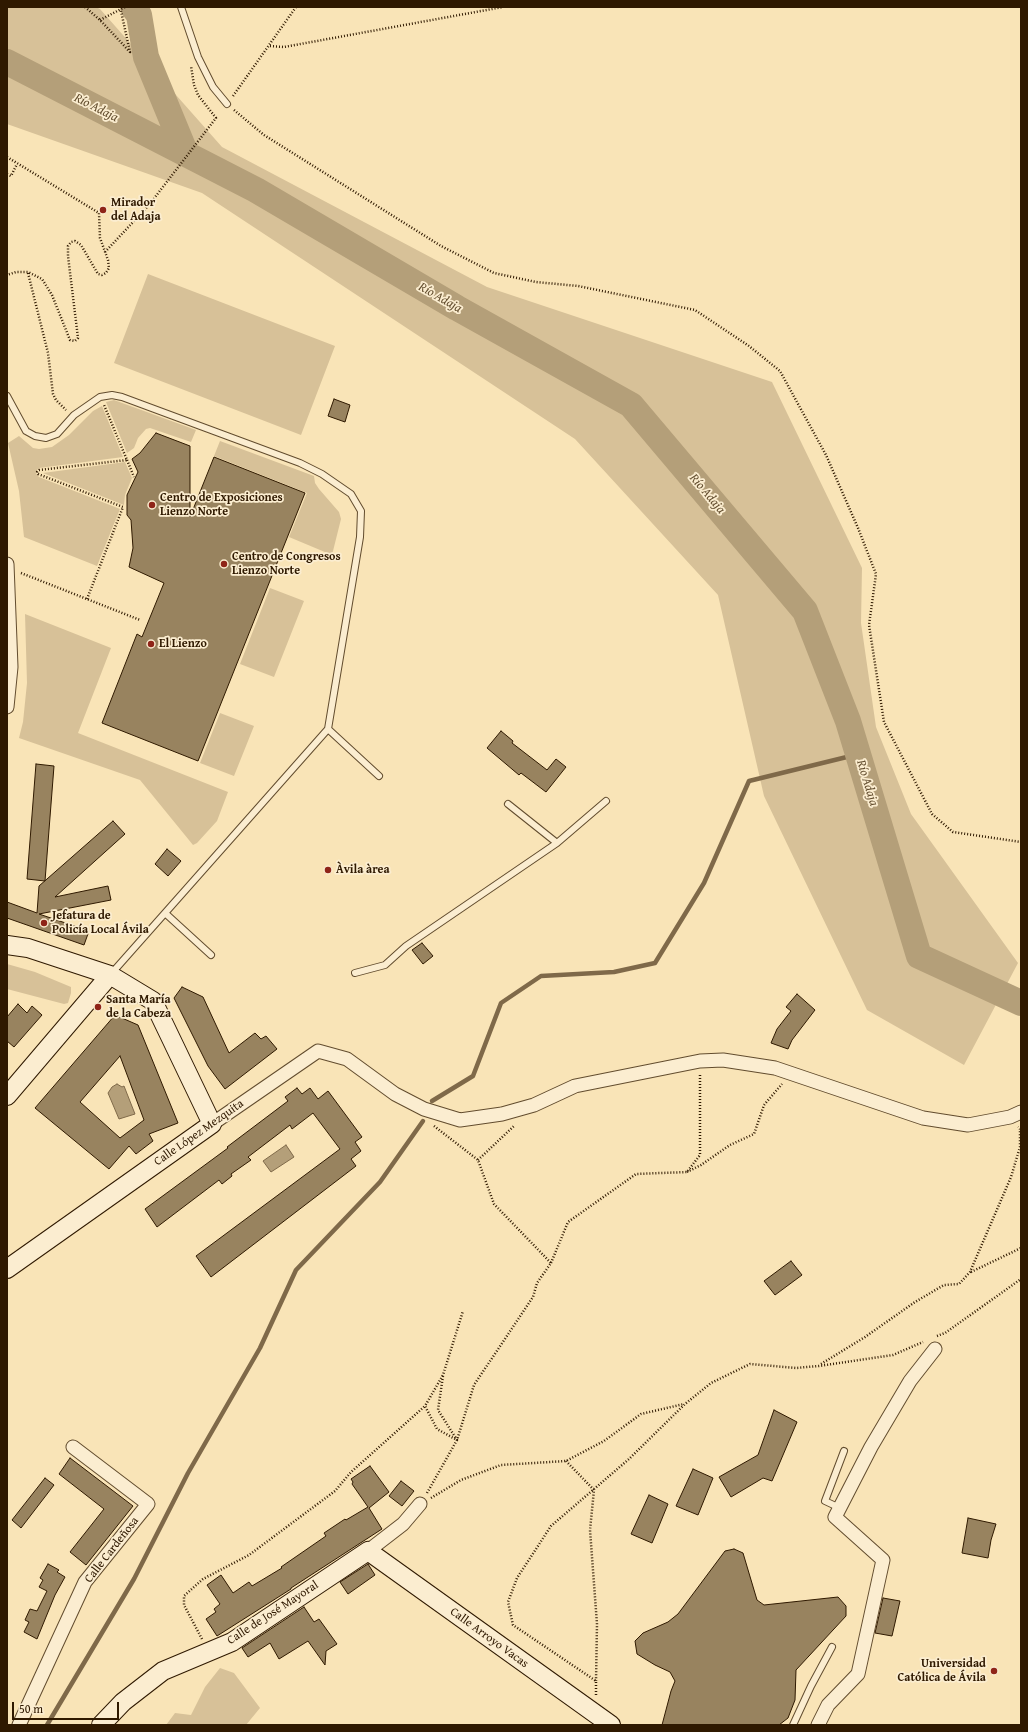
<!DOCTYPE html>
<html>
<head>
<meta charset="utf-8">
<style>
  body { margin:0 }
  #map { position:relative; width:1028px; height:1732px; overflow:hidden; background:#f9e4b7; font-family:"Gentium Book Plus",serif }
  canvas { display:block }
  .frame { position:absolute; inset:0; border:8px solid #2f1900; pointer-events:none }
  .scale { position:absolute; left:12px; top:1702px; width:107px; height:18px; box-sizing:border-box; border:2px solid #2f1900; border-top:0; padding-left:5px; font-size:12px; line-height:14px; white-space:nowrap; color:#2f1900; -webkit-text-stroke:3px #fbedd0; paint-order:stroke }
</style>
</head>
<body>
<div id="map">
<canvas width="1028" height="1732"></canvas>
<div class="frame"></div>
<div class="scale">50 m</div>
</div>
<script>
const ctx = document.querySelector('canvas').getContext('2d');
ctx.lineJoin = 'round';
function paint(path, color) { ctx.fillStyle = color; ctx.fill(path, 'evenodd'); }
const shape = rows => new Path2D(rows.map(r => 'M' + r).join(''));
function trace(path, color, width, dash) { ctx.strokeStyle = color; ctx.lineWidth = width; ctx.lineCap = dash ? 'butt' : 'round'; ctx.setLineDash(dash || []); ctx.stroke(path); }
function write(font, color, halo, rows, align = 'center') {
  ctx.font = font + ' "Gentium Book Plus",serif'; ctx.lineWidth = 3.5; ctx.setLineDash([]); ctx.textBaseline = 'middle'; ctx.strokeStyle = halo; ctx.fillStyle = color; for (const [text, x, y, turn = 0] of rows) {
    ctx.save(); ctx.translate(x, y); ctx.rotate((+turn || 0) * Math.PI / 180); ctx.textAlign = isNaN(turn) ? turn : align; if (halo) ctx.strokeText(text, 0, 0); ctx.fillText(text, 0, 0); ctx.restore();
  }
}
paint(shape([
  [7,7,96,7,100,9,222,147,487,287,772,382,862,568,861,623,876,727,911,814,1018,963,964,1065,867,1010,764,796,718,595,575,439,202,193,7,124],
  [148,274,335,346,301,435,114,363],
  [114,400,196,430,191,442,150,428,146,429,138,438,134,448,127,453,106,402],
  [102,406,123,457,39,468,35,472,39,477,120,509,97,566,24,537,19,491,8,443,19,436,33,448,39,449,52,447,69,435,93,411],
  [220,441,314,476,315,483,319,489,339,512,341,519,332,555,289,537,307,493,214,456],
  [125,462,132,478,125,495,124,505,43,473],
  [270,588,304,601,274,677,240,664],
  [25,614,111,648,78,733,228,792,217,821,197,843,193,845,140,780,19,738,23,722,27,683],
  [220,713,254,726,234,776,200,763],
  [7,964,35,972,71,987,71,993,68,1003,64,1004,7,989],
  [220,1668,234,1673,260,1708,246,1725,166,1725,175,1713,191,1715,205,1687]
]), '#d7c198');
const water = shape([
  [117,1084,122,1087,124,1086,135,1114,119,1119,108,1093,112,1087,117,1084],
  [286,1145,294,1157,271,1172,263,1161,286,1145]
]);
paint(water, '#b49f79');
trace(water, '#7f6949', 1);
trace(shape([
  [432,1101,473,1076,501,1003,541,976,614,972,655,963,704,883,749,781,859,754],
  [47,1725,134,1579,188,1473,260,1348,296,1270,380,1182,423,1121]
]), '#7f6949', 4.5);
trace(shape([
  [133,7,139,15,146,57,186,154],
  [7,62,256,190,457,308,631,405,805,611,848,721,919,956,1021,1003]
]), '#b49f79', 26);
const building = shape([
  [334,399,350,405,345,422,328,416,334,399],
  [156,433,190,446,190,517,214,457,305,493,198,761,102,723,137,634,142,637,164,583,129,567,133,548,131,520,127,515,127,495,138,472,132,459,140,453,156,433],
  [501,731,513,741,512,743,547,770,556,759,566,767,546,792,521,773,519,775,487,748,501,731],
  [36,764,54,766,45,881,27,879,36,764],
  [113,821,125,834,55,897,108,886,111,900,39,914,89,931,84,945,7,918,7,902,37,913,39,886,113,821],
  [167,849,181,861,168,876,155,864,167,849],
  [422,943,433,956,423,964,412,950,422,943],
  [182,987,203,997,229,1053,255,1033,261,1039,266,1036,277,1049,225,1089,208,1066,174,998,182,987],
  [797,994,815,1010,792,1040,788,1049,771,1043,777,1029,791,1011,786,1007,797,994],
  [18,1004,27,1013,32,1006,42,1015,14,1047,7,1041,7,1017,18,1004],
  [115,1015,138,1025,178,1123,149,1134,153,1141,136,1154,129,1146,109,1169,35,1108,115,1015],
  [120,1056,144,1120,120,1138,80,1102,120,1056],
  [297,1088,302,1094,310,1088,318,1099,328,1091,362,1137,355,1142,361,1151,351,1159,356,1166,211,1277,196,1256,340,1149,313,1113,292,1129,290,1125,248,1157,251,1160,231,1174,232,1176,222,1184,219,1180,157,1227,145,1209,228,1148,227,1147,288,1101,285,1097,297,1088],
  [791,1261,802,1275,775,1295,764,1281,791,1261],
  [774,1410,797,1422,772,1481,763,1478,731,1497,719,1477,758,1455,774,1410],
  [70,1458,133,1506,86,1565,70,1552,104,1509,59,1474,70,1458],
  [370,1466,389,1492,369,1508,382,1529,291,1588,291,1589,217,1636,206,1619,216,1612,214,1609,220,1604,207,1585,221,1575,233,1593,249,1582,252,1586,282,1568,281,1567,326,1536,324,1533,345,1519,346,1520,368,1507,352,1484,353,1482,351,1479,370,1466],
  [693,1469,713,1478,698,1515,676,1506,693,1469],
  [45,1478,54,1485,21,1528,12,1520,45,1478],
  [401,1481,414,1491,402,1506,389,1496,401,1481],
  [649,1495,668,1504,652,1543,631,1534,649,1495],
  [968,1518,996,1524,991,1540,988,1558,962,1553,968,1518],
  [734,1549,743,1553,757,1600,764,1605,838,1597,846,1606,846,1616,796,1670,795,1700,788,1718,779,1725,662,1725,671,1691,675,1681,670,1672,655,1665,637,1654,635,1641,643,1633,668,1622,678,1614,725,1551,734,1549],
  [48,1564,59,1570,57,1572,65,1577,55,1595,37,1639,24,1632,29,1622,25,1620,30,1609,37,1611,47,1591,39,1587,43,1580,40,1578,48,1564],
  [368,1564,375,1575,348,1594,340,1582,368,1564],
  [883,1598,900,1601,892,1636,875,1633,883,1598],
  [304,1607,314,1622,319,1619,337,1644,326,1651,325,1665,308,1641,279,1659,270,1643,248,1657,242,1648,304,1607]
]);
paint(building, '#98835f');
trace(building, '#2f1900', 1);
const lane = shape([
  [181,7,198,57,213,87,227,104],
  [7,396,26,431,35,436,46,438,57,434,74,415,100,397,112,395,122,397,300,463,322,474,351,494,361,511,360,537,328,729,111,974],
  [328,729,379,776],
  [508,804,557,843],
  [165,913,211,955],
  [355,973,385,965,406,946,557,843,606,801],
  [840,1508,825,1501,844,1451],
  [793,1725,811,1686,832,1647]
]);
const street = shape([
  [7,564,11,667,7,707],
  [212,1124,318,1051,347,1059,395,1094,424,1109,460,1120,502,1114,534,1105,575,1086,700,1061,723,1060,775,1068,923,1118,968,1125,1010,1117,1021,1112],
  [368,1551,403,1524,420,1504],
  [19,1725,85,1582,148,1504,73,1447],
  [818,1725,828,1705,858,1674,883,1560,835,1517,871,1447,910,1381,935,1349]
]);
const secondary = shape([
  [7,945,28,948,110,975,153,1001,212,1124,7,1269],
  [7,1096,110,975],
  [101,1725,123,1702,163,1671,232,1642,368,1551,611,1725]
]);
trace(lane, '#624c2e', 8);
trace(street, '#624c2e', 15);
trace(secondary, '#2f1900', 20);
trace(shape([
  [85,7,100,20,130,52,121,11],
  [100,20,125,7],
  [270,46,284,47,503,7],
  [233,96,296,7],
  [234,110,264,135,441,246,494,273,536,282,578,286,695,310,749,346,780,371,826,455,858,528,876,574,869,625,884,722,932,814,953,832,1021,842],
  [7,157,99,213,100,238,108,260,109,268,106,273,102,275,98,274,81,245,75,241,71,242,68,246,68,256,78,338,75,341,70,340,52,295,42,279,28,272,16,272,7,275],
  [7,174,11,176,17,164],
  [105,252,149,205,216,118,198,95,194,85,191,66],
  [28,273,48,353,53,394,56,400,66,410],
  [127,460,134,477],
  [21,573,140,620],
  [87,599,123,507,38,474,37,472,39,470,127,460,104,405],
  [434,1126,478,1160,494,1204,551,1263,537,1283,533,1297,474,1385,457,1440],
  [478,1160,515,1125],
  [687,1172,701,1165,730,1145,754,1134,764,1105,782,1084],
  [551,1263,568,1222,636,1174,687,1172,700,1155,700,1073],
  [971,1272,1021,1248],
  [937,1336,945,1333,1021,1279],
  [821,1364,865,1337,915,1302,944,1285,959,1284,970,1272,1011,1177,1020,1147,1020,1129,1018,1127],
  [443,1376,438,1410,457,1440],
  [566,1461,594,1490,590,1530,597,1624,596,1681],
  [427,1493,457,1440,437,1429,425,1406,443,1375,463,1311],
  [431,1498,461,1480,501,1465,566,1461,604,1441,641,1414,684,1404],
  [202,1639,184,1605,184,1596,203,1579,249,1555,335,1491,351,1472,425,1406],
  [596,1695,596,1681,513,1625,508,1602,517,1578,551,1526,629,1459,685,1404,711,1383,750,1364,796,1368,819,1366,893,1355,923,1342]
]), '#2f1900', 2.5, [1, 2]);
trace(lane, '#fbedd0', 6);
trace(street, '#fbedd0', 13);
trace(secondary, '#fbedd0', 18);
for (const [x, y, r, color] of [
  [103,210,4,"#8f2418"],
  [152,505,4,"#8f2418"],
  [224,564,4,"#8f2418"],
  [151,644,4,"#8f2418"],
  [328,870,4,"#8f2418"],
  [44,923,4,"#8f2418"],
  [98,1007,4,"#8f2418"],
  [994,1671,4,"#8f2418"]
]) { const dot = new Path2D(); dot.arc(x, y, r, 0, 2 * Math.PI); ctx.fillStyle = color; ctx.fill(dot); trace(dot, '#fbedd0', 1.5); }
write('bold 12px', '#2f1900', '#fbedd0', [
  ["Mirador",111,203],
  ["del Adaja",111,217],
  ["Centro de Exposiciones",160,498],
  ["Lienzo Norte",160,512],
  ["Centro de Congresos",232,557],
  ["Lienzo Norte",232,571],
  ["El Lienzo",159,644],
  ["Àvila àrea",336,870],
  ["Jefatura de",52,916],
  ["Policía Local Ávila",52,930],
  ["Santa María",106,1000],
  ["de la Cabeza",106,1014],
  ["Universidad",986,1664,"right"],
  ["Católica de Ávila",986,1678,"right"]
], 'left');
write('12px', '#2f1900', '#fbedd0', [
  ["Calle López Mezquita",199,1133,-35],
  ["Calle Cardeñosa",112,1550,-52],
  ["Calle de José Mayoral",273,1613,-33],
  ["Calle Arroyo Vacas",489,1638,36]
]);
write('italic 13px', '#644f30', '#fbedd0', [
  ["Río Adaja",96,108,27],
  ["Río Adaja",440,298,30],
  ["Río Adaja",707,494,50],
  ["Río Adaja",867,783,73]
]);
</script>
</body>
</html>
